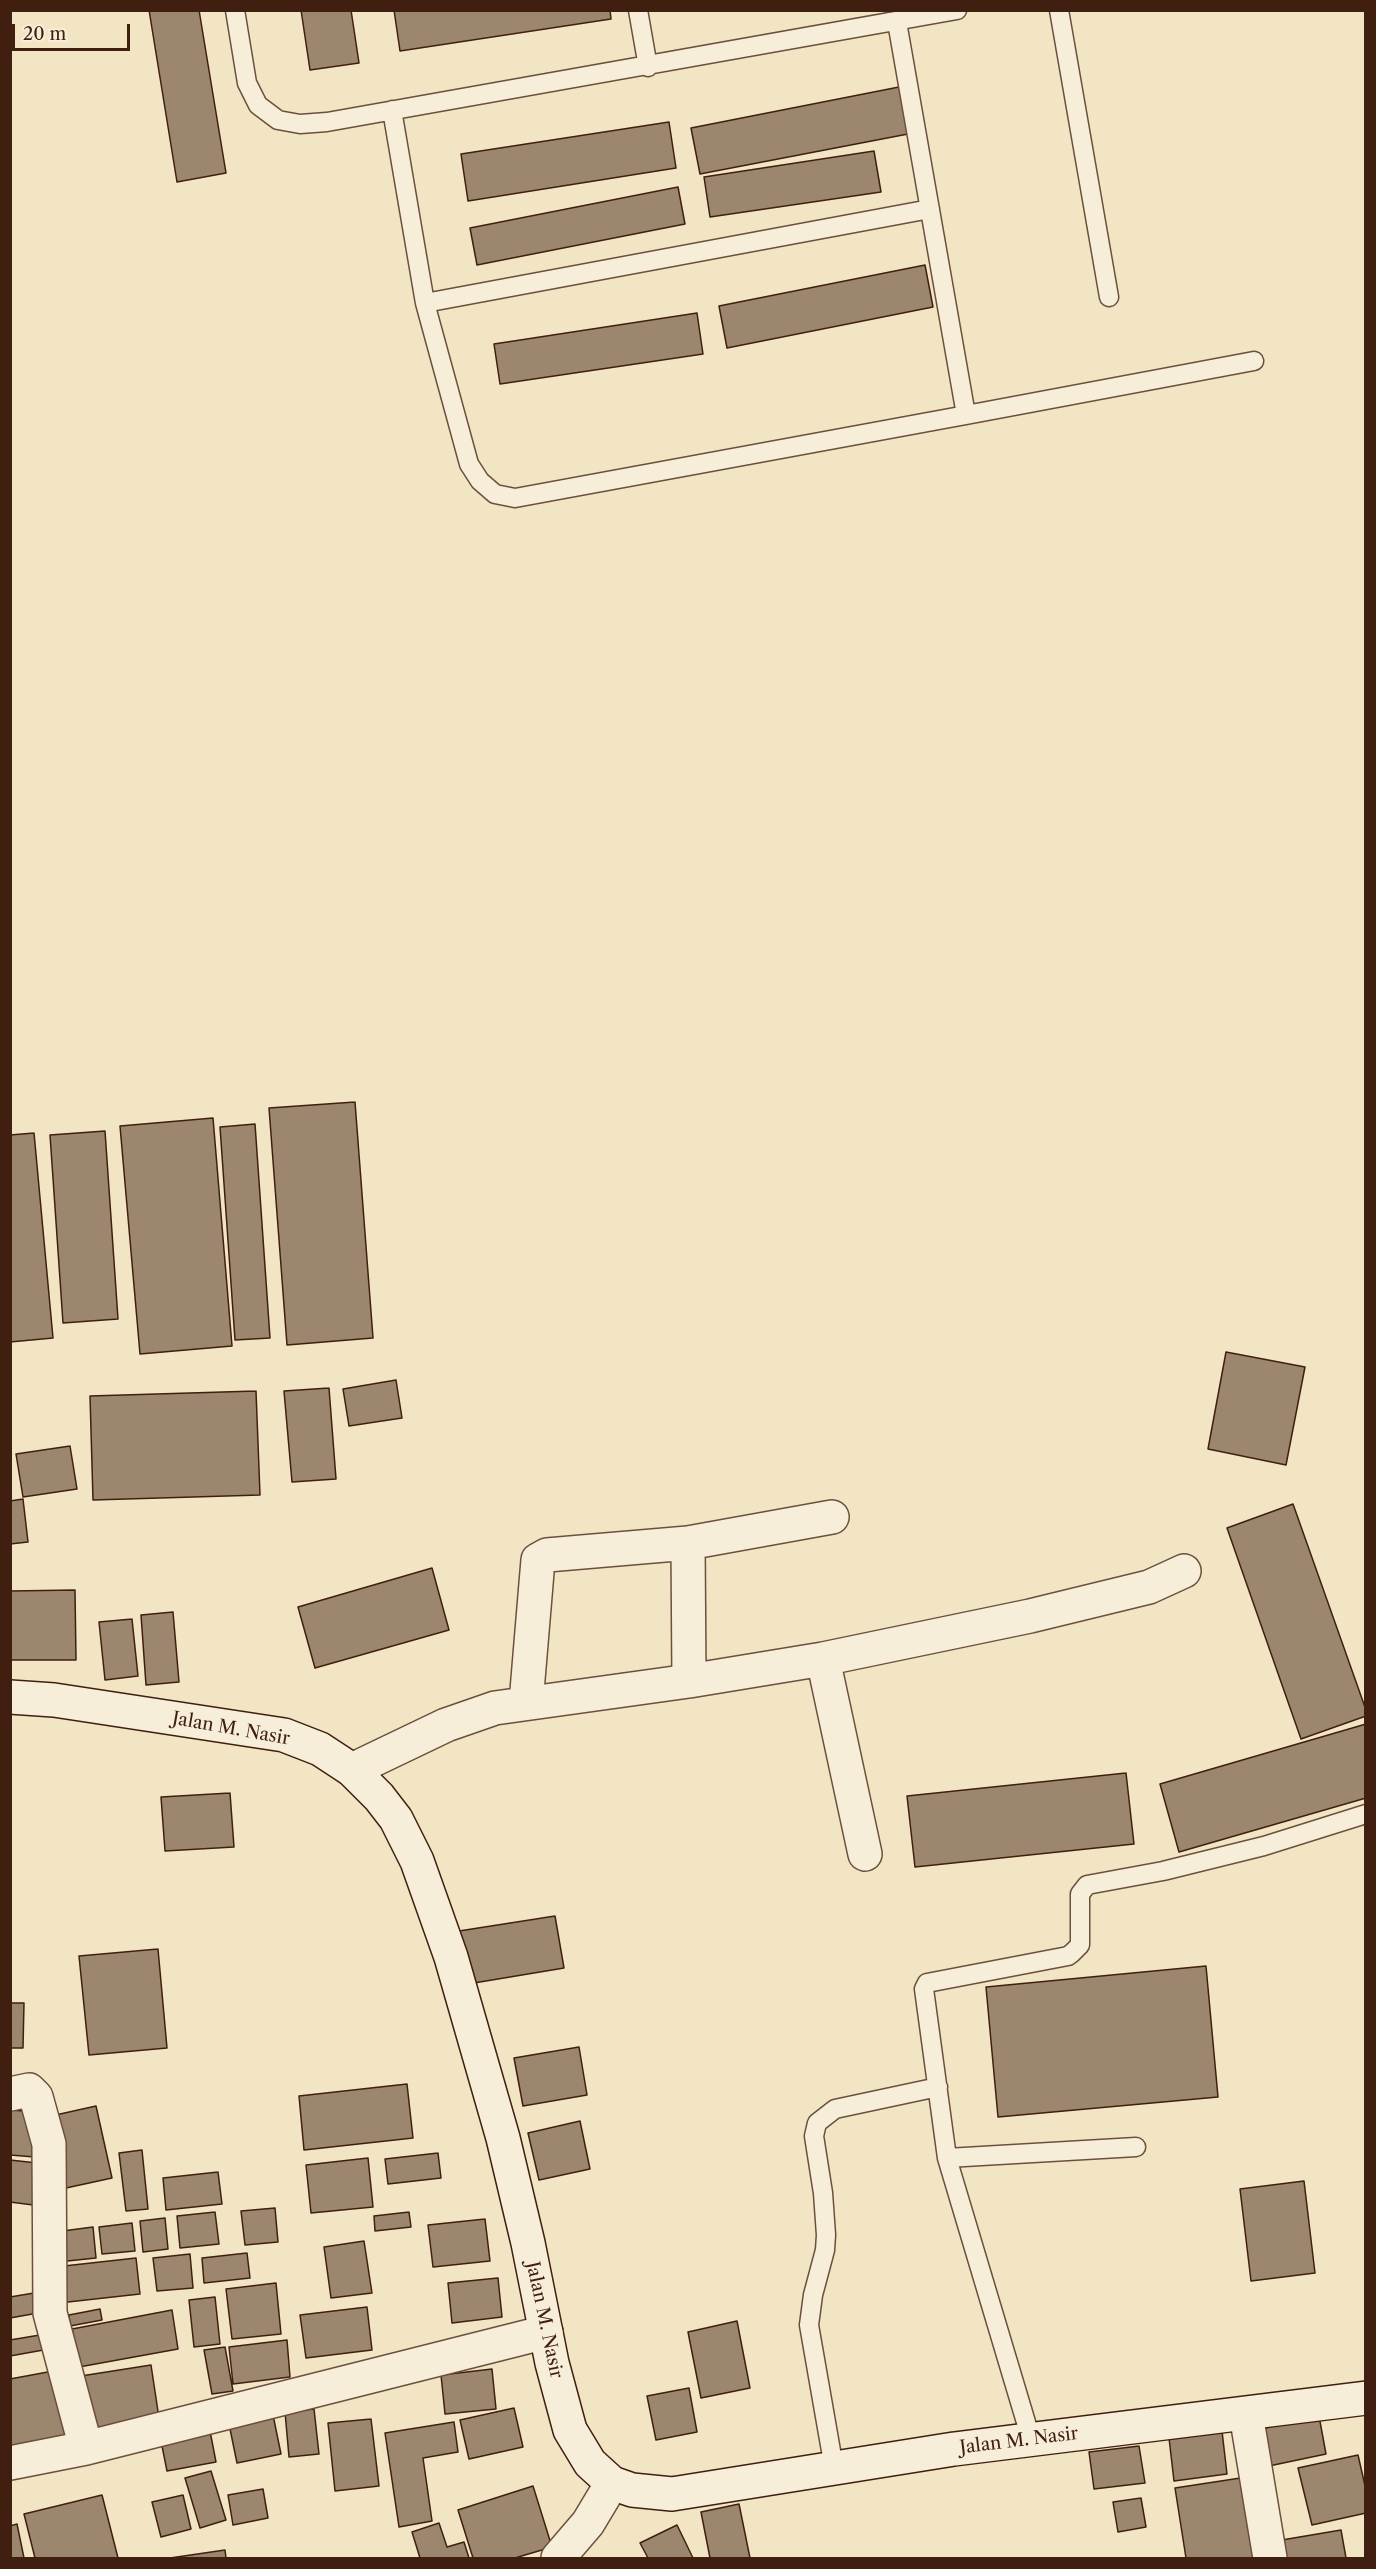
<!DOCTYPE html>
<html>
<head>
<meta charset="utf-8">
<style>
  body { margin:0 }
  #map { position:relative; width:1376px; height:2569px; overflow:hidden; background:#f1e5c3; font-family:"Libre Caslon Text",serif }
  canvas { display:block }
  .frame { position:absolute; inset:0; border:12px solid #401f10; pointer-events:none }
  .scale { position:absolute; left:12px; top:24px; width:118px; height:27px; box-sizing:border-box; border:3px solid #401f10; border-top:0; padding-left:8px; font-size:18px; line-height:21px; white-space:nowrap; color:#401f10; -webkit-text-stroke:4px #f6eed8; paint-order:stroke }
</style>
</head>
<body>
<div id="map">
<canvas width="1376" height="2569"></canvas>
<div class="frame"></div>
<div class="scale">20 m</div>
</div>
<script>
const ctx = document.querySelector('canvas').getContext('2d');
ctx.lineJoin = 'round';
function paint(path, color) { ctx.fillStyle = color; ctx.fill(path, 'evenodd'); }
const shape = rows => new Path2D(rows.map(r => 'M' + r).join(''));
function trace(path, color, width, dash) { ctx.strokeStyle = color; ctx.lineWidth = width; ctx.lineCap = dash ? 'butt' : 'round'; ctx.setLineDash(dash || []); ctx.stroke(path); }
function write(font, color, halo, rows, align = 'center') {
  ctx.font = font + ' "Libre Caslon Text",serif'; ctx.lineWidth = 4.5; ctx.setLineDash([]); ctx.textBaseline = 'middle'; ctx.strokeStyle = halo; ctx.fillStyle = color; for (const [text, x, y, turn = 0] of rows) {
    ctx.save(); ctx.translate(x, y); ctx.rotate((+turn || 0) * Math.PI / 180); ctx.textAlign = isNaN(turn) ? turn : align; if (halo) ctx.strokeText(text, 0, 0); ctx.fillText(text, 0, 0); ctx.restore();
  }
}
const building = shape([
  [149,10,199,10,226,173,177,182,149,10],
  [301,10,351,10,359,63,310,70,301,10],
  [394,10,610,10,611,19,400,51,394,10],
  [899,87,908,134,700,174,691,128,899,87],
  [669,122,676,168,468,201,461,154,669,122],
  [874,151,881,192,710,217,704,177,874,151],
  [678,187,685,224,477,265,470,228,678,187],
  [925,265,933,307,727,348,719,306,925,265],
  [697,313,703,354,500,384,494,344,697,313],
  [355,1102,373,1338,287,1345,269,1108,355,1102],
  [213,1118,232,1346,140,1354,120,1126,213,1118],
  [255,1124,270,1338,235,1340,220,1127,255,1124],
  [105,1131,118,1319,63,1323,50,1135,105,1131],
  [34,1133,53,1338,10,1342,10,1135,34,1133],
  [1226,1352,1305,1367,1286,1465,1208,1449,1226,1352],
  [396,1380,402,1418,349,1426,343,1389,396,1380],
  [329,1388,336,1479,292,1482,284,1391,329,1388],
  [256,1391,260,1495,93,1500,90,1396,256,1391],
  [70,1446,77,1489,23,1497,16,1454,70,1446],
  [23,1499,28,1542,10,1544,10,1501,23,1499],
  [1293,1504,1366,1710,1366,1716,1301,1739,1227,1528,1293,1504],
  [432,1568,449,1630,315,1668,298,1607,432,1568],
  [75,1590,76,1660,11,1660,10,1591,75,1590],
  [173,1612,179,1682,146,1685,141,1615,173,1612],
  [132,1619,138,1676,105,1680,99,1622,132,1619],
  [1366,1724,1366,1798,1179,1852,1160,1784,1366,1724],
  [1126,1773,1134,1844,915,1867,907,1796,1126,1773],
  [230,1793,234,1847,165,1851,161,1797,230,1793],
  [555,1916,564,1968,468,1984,459,1931,555,1916],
  [158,1949,167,2048,89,2055,79,1956,158,1949],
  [1206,1966,1218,2097,998,2117,986,1987,1206,1966],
  [10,2003,24,2003,23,2048,10,2048,10,2003],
  [579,2047,587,2095,523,2106,514,2058,579,2047],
  [407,2084,413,2138,304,2150,299,2096,407,2084],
  [96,2106,112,2178,66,2188,51,2116,96,2106],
  [10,2110,38,2112,35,2157,10,2155,10,2110],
  [580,2121,590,2169,539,2180,528,2133,580,2121],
  [142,2150,148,2209,126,2211,119,2153,142,2150],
  [438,2153,441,2178,388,2184,385,2159,438,2153],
  [368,2158,373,2207,311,2213,306,2165,368,2158],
  [10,2160,46,2164,41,2206,10,2202,10,2160],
  [218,2172,222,2204,166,2210,163,2178,218,2172],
  [1304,2181,1315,2273,1251,2281,1240,2189,1304,2181],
  [275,2208,278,2242,245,2245,241,2211,275,2208],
  [215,2212,219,2244,180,2248,177,2216,215,2212],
  [409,2212,411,2227,375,2231,374,2216,409,2212],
  [165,2218,168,2249,143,2252,140,2221,165,2218],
  [485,2219,490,2261,433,2267,428,2225,485,2219],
  [132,2223,135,2251,102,2254,99,2227,132,2223],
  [93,2227,96,2258,58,2262,55,2232,93,2227],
  [364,2241,372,2293,331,2298,324,2247,364,2241],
  [247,2253,250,2278,204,2283,202,2258,247,2253],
  [190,2254,193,2288,157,2291,153,2258,190,2254],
  [136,2258,140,2294,59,2303,55,2267,136,2258],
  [498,2278,502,2317,452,2323,448,2283,498,2278],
  [276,2283,281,2334,232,2339,226,2289,276,2283],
  [34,2293,38,2313,10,2318,10,2297,34,2293],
  [215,2297,220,2344,194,2347,189,2300,215,2297],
  [367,2307,372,2350,306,2358,300,2315,367,2307],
  [100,2309,102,2320,70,2326,69,2315,100,2309],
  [172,2310,178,2349,79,2367,72,2329,172,2310],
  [737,2321,750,2388,701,2398,688,2332,737,2321],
  [46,2334,49,2349,10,2356,10,2340,46,2334],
  [287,2340,290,2377,233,2384,229,2347,287,2340],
  [225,2347,233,2391,212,2394,204,2350,225,2347],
  [151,2365,159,2418,89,2429,81,2376,151,2365],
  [64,2369,76,2438,10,2449,10,2379,64,2369],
  [492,2369,496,2409,445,2414,441,2375,492,2369],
  [689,2388,697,2432,656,2440,647,2396,689,2388],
  [514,2408,523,2447,469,2459,460,2420,514,2408],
  [314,2409,319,2454,289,2457,285,2412,314,2409],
  [273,2415,281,2454,237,2463,229,2424,273,2415],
  [1319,2416,1326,2454,1269,2466,1261,2429,1319,2416],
  [371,2419,379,2486,335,2491,328,2423,371,2419],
  [454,2422,458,2452,423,2458,432,2521,399,2527,385,2433,454,2422],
  [210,2431,216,2462,167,2471,161,2441,210,2431],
  [1222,2431,1227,2474,1174,2481,1169,2438,1222,2431],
  [1139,2446,1145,2483,1094,2489,1089,2452,1139,2446],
  [1358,2455,1366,2490,1366,2513,1312,2525,1298,2468,1358,2455],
  [211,2471,226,2520,200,2528,185,2478,211,2471],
  [1247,2477,1261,2558,1186,2558,1175,2488,1247,2477],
  [533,2486,552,2547,515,2558,473,2558,458,2510,533,2486],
  [263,2489,268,2518,233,2525,228,2495,263,2489],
  [102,2495,118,2558,35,2558,24,2514,102,2495],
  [183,2495,191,2529,161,2537,152,2502,183,2495],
  [1141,2498,1146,2527,1118,2532,1113,2502,1141,2498],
  [739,2504,750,2558,710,2558,701,2512,739,2504],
  [439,2523,447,2547,464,2542,469,2558,420,2558,412,2532,439,2523],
  [17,2524,24,2558,10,2558,10,2526,17,2524],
  [677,2525,693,2558,648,2558,640,2543,677,2525],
  [1341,2530,1346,2558,1279,2558,1276,2541,1341,2530],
  [225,2550,226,2558,170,2558,225,2550]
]);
paint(building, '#9c866d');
trace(building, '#401f10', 1.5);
const lane = shape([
  [235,10,247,83,258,105,278,120,300,124,327,122,957,10],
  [638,10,648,67],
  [1059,10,1109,297],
  [392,110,425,303,469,464,480,481,495,494,515,498,966,415,897,22],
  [425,303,930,209],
  [966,415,1254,361],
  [947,2158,924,1989,927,1983,1068,1956,1072,1953,1080,1945,1080,1894,1087,1885,1163,1871,1264,1846,1366,1814],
  [1031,2439,947,2158,1136,2147],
  [834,2468,809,2325,813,2295,825,2250,826,2235,823,2193,814,2136,817,2123,835,2109,938,2087]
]);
const street = shape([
  [823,1659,865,1854],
  [689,1681,688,1543,832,1517],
  [526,1703,538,1560,547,1555,688,1543],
  [352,1770,446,1725,495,1708,689,1681,823,1659,1030,1616,1149,1587,1184,1571],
  [10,2094,29,2090,36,2097,49,2144,50,2313,86,2448],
  [1246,2414,1270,2558],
  [10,2463,86,2448,546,2332],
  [558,2558,588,2523,612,2483]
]);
const secondary = shape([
  [10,1697,54,1700,284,1735,320,1749,352,1770,379,1797,396,1819,417,1861,451,1957,503,2138,528,2243,552,2363,570,2430,590,2463,612,2483,632,2490,672,2494,954,2449,1366,2398]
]);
trace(lane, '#6c503d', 21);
trace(street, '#6c503d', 36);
trace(secondary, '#401f10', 36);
trace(lane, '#f6eed8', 18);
trace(street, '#f6eed8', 33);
trace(secondary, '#f6eed8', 33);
write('18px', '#401f10', '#f6eed8', [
  ["Jalan M. Nasir",231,1729,10],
  ["Jalan M. Nasir",544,2320,78],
  ["Jalan M. Nasir",1019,2441,-7]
]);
</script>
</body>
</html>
